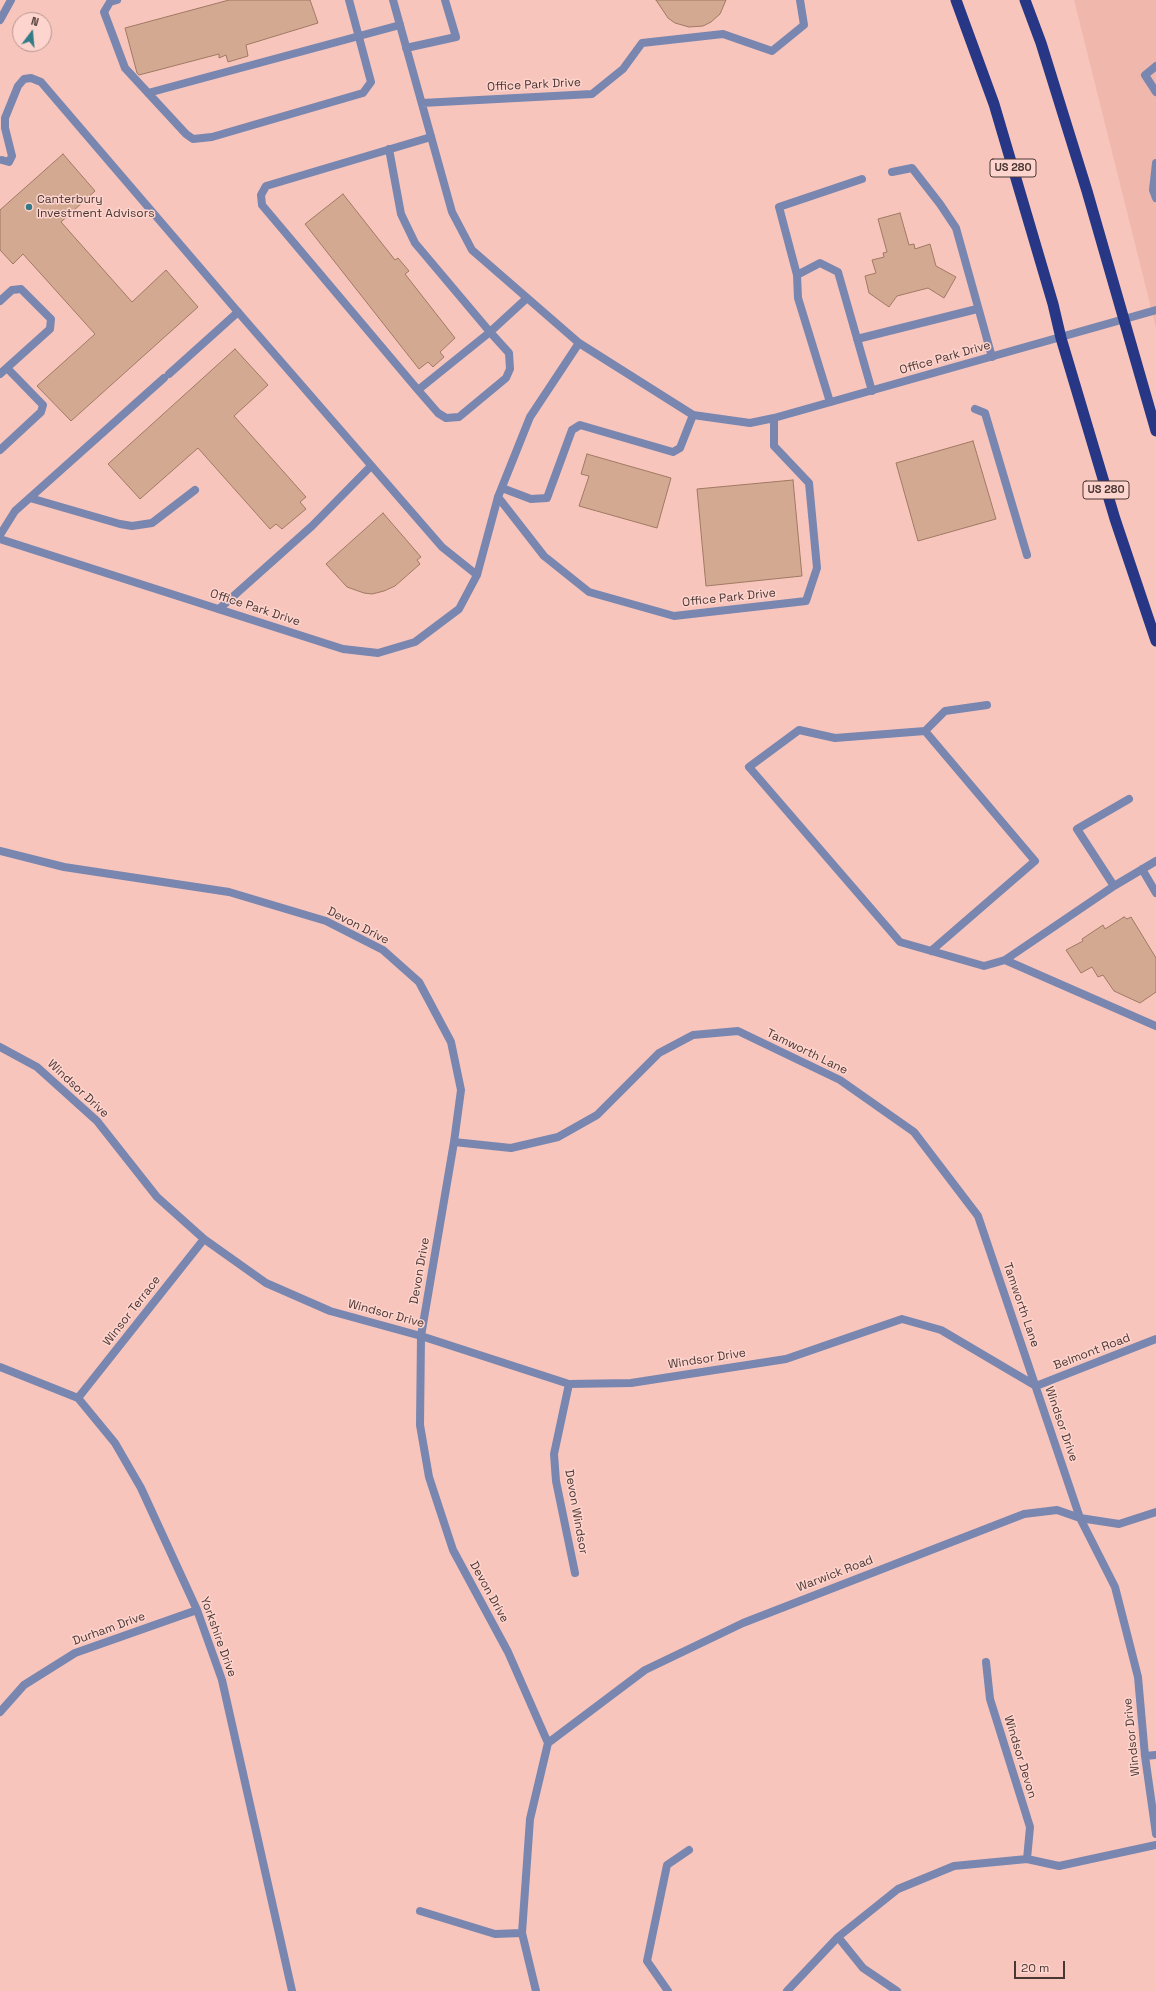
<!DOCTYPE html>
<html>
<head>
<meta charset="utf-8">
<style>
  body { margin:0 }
  #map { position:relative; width:1156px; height:1991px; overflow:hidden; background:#f8c5bc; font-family:"Space Grotesk",sans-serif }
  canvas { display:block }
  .north { position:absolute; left:12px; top:12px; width:40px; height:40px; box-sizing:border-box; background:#fed5ce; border:1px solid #b69590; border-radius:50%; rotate:16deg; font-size:11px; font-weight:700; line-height:16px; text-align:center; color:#4a3633 }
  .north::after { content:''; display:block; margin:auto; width:14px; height:18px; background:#357b87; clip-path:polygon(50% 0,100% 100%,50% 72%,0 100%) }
  .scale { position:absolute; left:1014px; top:1961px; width:51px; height:18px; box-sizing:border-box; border:2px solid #4a3633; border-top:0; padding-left:5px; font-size:12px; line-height:14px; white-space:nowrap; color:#4a3633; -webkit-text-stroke:3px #fed5ce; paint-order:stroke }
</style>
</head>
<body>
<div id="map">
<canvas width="1156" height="1991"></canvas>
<div class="north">N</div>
<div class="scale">20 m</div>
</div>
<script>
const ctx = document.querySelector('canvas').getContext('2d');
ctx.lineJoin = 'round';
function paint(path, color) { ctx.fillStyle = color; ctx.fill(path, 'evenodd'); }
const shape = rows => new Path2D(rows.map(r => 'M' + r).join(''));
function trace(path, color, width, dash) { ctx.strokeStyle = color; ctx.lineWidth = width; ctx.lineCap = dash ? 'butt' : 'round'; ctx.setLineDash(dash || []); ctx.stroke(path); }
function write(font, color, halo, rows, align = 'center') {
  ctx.font = font + ' "Space Grotesk",sans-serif'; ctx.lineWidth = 3; ctx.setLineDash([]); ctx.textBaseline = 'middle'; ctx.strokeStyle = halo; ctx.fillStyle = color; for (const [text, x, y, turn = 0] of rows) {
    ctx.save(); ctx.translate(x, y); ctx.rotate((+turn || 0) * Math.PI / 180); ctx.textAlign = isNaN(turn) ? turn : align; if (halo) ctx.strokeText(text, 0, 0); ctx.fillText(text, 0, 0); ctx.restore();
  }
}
paint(shape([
  [1074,0,1156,0,1156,328]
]), '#f0b7ad');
const building = shape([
  [229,0,310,0,318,23,246,45,248,56,228,62,226,55,219,58,219,54,139,75,137,73,125,28,229,0],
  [656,0,726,0,720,14,711,22,703,26,689,27,675,23,668,18,656,0],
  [63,154,95,191,61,222,132,302,166,270,198,307,71,421,37,386,95,334,23,254,13,264,0,250,0,210,63,154],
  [343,194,395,260,398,258,409,271,405,274,455,338,440,352,444,357,433,367,428,362,419,369,305,224,343,194],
  [900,213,909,245,914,244,915,249,930,244,936,266,956,277,944,298,928,288,897,296,889,307,869,293,865,276,876,273,872,260,884,257,883,253,887,252,878,219,900,213],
  [235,349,268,385,234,416,306,497,300,502,306,509,282,529,276,524,270,529,198,448,140,499,108,464,235,349],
  [973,441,996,519,918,541,896,463,973,441],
  [587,454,671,478,657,528,579,506,589,476,581,474,587,454],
  [793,480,802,576,706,586,697,489,793,480],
  [383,513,421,557,417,560,420,564,395,586,384,591,372,594,364,593,347,587,326,564,383,513],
  [1124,917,1127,919,1131,917,1156,958,1156,992,1140,1003,1114,991,1103,975,1098,977,1092,967,1081,973,1066,950,1083,941,1082,939,1103,925,1105,929,1124,917]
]);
paint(building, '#d3a992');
trace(building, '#a07963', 1);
trace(shape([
  [117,0,110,2,104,12,125,68,186,134,193,139,212,137,363,93,371,82,349,0],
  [148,93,400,25],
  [389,149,401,214,415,243,490,332,509,353,510,369,506,378,459,417,446,418,438,413,418,390,490,332,527,298],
  [2,160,9,162,12,156,5,128,5,118,18,86,24,79,31,78,41,82,238,312],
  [1156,163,1153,190,1156,198],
  [892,172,912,168,940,204,956,228,992,357],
  [797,275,779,207,862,179],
  [0,301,12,290,21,289,51,319,50,329,0,374],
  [857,339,977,309],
  [418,390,262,205,261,195,266,186,431,137],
  [830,402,798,298,797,275,820,263,838,272,872,391],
  [975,409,985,413,1027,555],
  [0,450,41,412,43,405,7,368],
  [502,488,531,499,547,498,572,430,580,425,673,452,680,448,693,415],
  [30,498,120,524,132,526,152,523,195,490],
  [219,609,312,526,371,466],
  [987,705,945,711,925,731,835,738,799,730,749,767,900,942,984,966,1005,960,1114,886,1156,861],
  [925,731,1035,861,931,951],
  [1142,869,1156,893],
  [1114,886,1077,829,1129,799],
  [1005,960,1156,1026]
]), '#7886b0', 8);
trace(shape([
  [393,0,452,212,472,250,579,343,693,415,750,423,774,418,1156,310],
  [0,20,11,0],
  [406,48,456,37,445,0],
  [1156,66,1145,75,1156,92],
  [422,103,592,94,623,69,642,43,723,34,772,51,804,25,800,0],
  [169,374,238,312,442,547,477,575],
  [498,497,544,556,589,592,674,616,806,601,817,568,809,483,774,446,774,418],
  [0,535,15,511,164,378],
  [0,539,343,649,378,653,415,642,459,609,477,575,498,497,530,417,579,343],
  [0,851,64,867,229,892,326,921,383,950,419,982,451,1042,461,1090,454,1142,421,1336,420,1425,429,1477,453,1550,508,1652,548,1743,530,1819,522,1933,536,1991],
  [0,1047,37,1067,97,1121,157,1197,204,1239,266,1283,330,1311,421,1336,569,1384,631,1383,786,1359,902,1319,941,1330,1036,1386],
  [454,1142,511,1148,558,1137,597,1115,659,1053,693,1035,738,1031,840,1080,914,1132,978,1216,1080,1518,1115,1587,1138,1677,1145,1756,1156,1834],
  [0,1367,78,1398,115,1443,141,1488,197,1610,222,1680,292,1991],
  [569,1384,554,1454,556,1481,575,1573],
  [1036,1386,1156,1339],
  [78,1398,204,1239],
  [986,1662,990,1699,1030,1827,1027,1859],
  [0,1712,24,1685,75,1653,197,1610],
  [548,1743,645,1670,743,1623,1024,1514,1057,1510,1080,1518,1119,1524,1156,1512],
  [1145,1756,1156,1755],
  [420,1911,495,1934,522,1933],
  [838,1937,863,1968,897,1991],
  [668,1991,647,1961,667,1865,689,1850],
  [787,1991,838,1937,898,1889,954,1866,1027,1859,1059,1866,1156,1845]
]), '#7886b0', 8);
trace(shape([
  [956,0,994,104,1053,304,1061,338,1115,519,1156,641],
  [1025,0,1041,43,1087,191,1156,431]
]), '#273685', 11);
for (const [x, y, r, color] of [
  [29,207,4,"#357b87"]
]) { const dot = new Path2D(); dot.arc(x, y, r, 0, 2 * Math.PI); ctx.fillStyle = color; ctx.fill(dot); trace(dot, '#fed5ce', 1.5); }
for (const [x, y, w] of [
  [1013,168,46],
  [1106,490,46]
]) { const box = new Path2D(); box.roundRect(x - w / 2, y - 9, w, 18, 3); ctx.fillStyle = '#fed5ce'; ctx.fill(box); trace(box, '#4a3633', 1); }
write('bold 11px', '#4a3633', null, [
  ["US 280",1013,168],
  ["US 280",1106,490]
]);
write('12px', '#4a3633', '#fed5ce', [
  ["Office Park Drive",534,85,-3],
  ["Office Park Drive",945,358,-16],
  ["Office Park Drive",729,598,-6],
  ["Office Park Drive",255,608,18],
  ["Devon Drive",358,926,27],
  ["Tamworth Lane",807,1052,26],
  ["Windsor Drive",78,1089,43],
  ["Devon Drive",420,1271,-80],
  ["Tamworth Lane",1021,1305,71],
  ["Winsor Terrace",132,1311,-52],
  ["Windsor Drive",386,1314,15],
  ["Belmont Road",1092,1352,-21],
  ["Windsor Drive",707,1359,-9],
  ["Windsor Drive",1061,1424,71],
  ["Devon Windsor",576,1512,80],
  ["Warwick Road",835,1574,-21],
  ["Devon Drive",489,1592,61],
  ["Durham Drive",109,1629,-20],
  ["Yorkshire Drive",218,1637,70],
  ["Windsor Drive",1132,1737,-96],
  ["Windsor Devon",1020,1757,73]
]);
write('12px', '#4a3633', '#fed5ce', [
  ["Canterbury",37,200],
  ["Investment Advisors",37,214]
], 'left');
</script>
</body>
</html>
